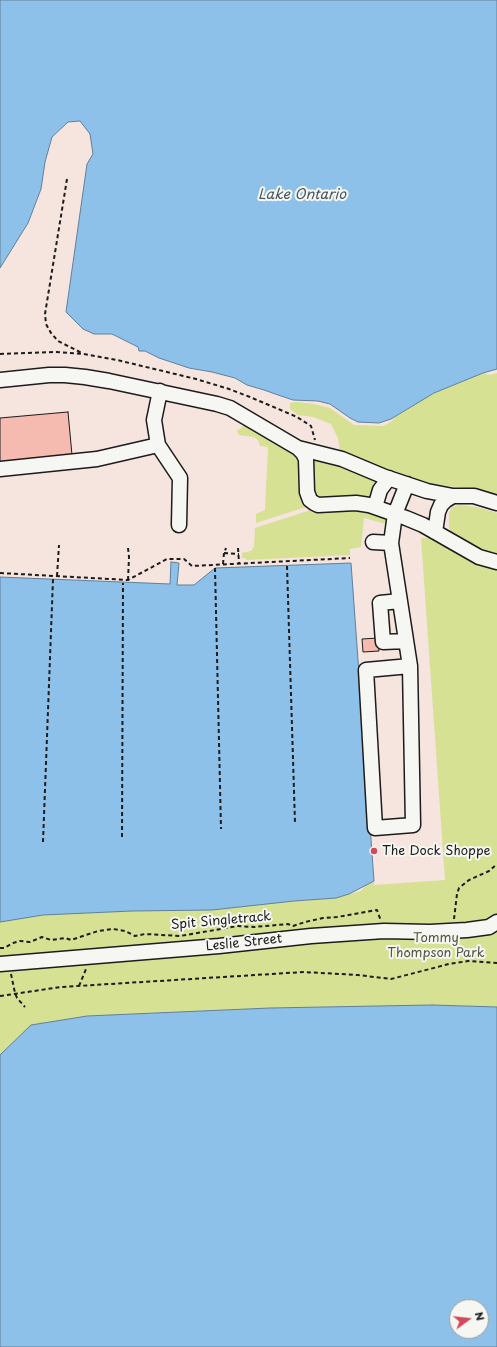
<!DOCTYPE html>
<html>
<head>
<meta charset="utf-8">
<style>
  body { margin:0 }
  #map { position:relative; width:497px; height:1347px; overflow:hidden; background:#f6e4de; font-family:"Playpen Sans",sans-serif }
  canvas { display:block }
  .north { position:absolute; left:449px; top:1299px; width:40px; height:40px; box-sizing:border-box; background:#f6f6f2; border:1px solid #9f9f9c; border-radius:50%; rotate:75deg; font-size:11px; font-weight:700; line-height:16px; text-align:center; color:#1c1c1c }
  .north::after { content:''; display:block; margin:auto; width:14px; height:18px; background:#d1495b; clip-path:polygon(50% 0,100% 100%,50% 72%,0 100%) }
</style>
</head>
<body>
<div id="map">
<canvas width="497" height="1347"></canvas>
<div class="north">N</div>
</div>
<script>
const ctx = document.querySelector('canvas').getContext('2d');
ctx.lineJoin = 'round';
function paint(path, color) { ctx.fillStyle = color; ctx.fill(path, 'evenodd'); }
const shape = rows => new Path2D(rows.map(r => 'M' + r).join(''));
function trace(path, color, width, dash) { ctx.strokeStyle = color; ctx.lineWidth = width; ctx.lineCap = dash ? 'butt' : 'round'; ctx.setLineDash(dash || []); ctx.stroke(path); }
function write(font, color, halo, rows, align = 'center') {
  ctx.font = font + ' "Playpen Sans",sans-serif'; ctx.lineWidth = 4; ctx.setLineDash([]); ctx.textBaseline = 'middle'; ctx.strokeStyle = halo; ctx.fillStyle = color; for (const [text, x, y, turn = 0] of rows) {
    ctx.save(); ctx.translate(x, y); ctx.rotate((+turn || 0) * Math.PI / 180); ctx.textAlign = isNaN(turn) ? turn : align; if (halo) ctx.strokeText(text, 0, 0); ctx.fillText(text, 0, 0); ctx.restore();
  }
}
paint(shape([
  [483,373,490,375,497,373,497,497,472,489,424,483,413,484,340,452,338,438,331,424,313,417,298,415,290,409,290,403,297,402,314,404,330,408,354,425,384,426,392,421,395,417,434,393],
  [246,424,294,452,299,458,309,506,256,523,256,514,265,510,268,447,260,446,258,440,254,437,239,435,237,431],
  [314,458,321,458,383,481,373,497,318,499,312,494,312,461],
  [459,505,477,507,497,513,497,556,488,554,451,535,449,527,449,513,452,507],
  [314,509,349,509,355,511,363,510,386,519,387,522,386,524,364,518,361,547,350,549,350,555,247,560,245,558,242,558,242,553,251,551,254,547,255,528],
  [421,538,430,538,468,560,497,569,497,1007,432,1005,270,1008,87,1016,31,1025,0,1055,0,922,43,915,132,911,212,910,294,901,336,898,361,891,366,885,374,881,374,885,445,880]
]), '#d6e194');
const water = shape([
  [0,0,497,0,497,369,483,373,434,393,391,419,379,423,358,422,350,418,330,404,318,401,293,400,281,396,264,390,247,385,235,378,212,372,189,368,159,358,145,351,139,351,138,347,112,334,94,334,83,329,66,312,87,164,93,154,90,134,80,121,68,122,52,137,45,162,41,189,28,223,0,268,0,0],
  [171,562,179,563,177,585,194,585,215,568,351,563,374,881,349,894,336,898,294,901,212,910,132,911,43,915,0,922,0,577,170,584,171,562],
  [432,1005,497,1007,497,1347,0,1347,0,1055,31,1025,87,1016,270,1008,432,1005],
  [457,1307,481,1307,481,1331,457,1331,457,1307]
]);
paint(water, '#8ec1ea');
trace(water, '#607f98', 1);
const building = shape([
  [68,412,72,455,0,462,0,418,68,412],
  [378,638,379,651,363,652,362,639,378,638]
]);
paint(building, '#f5bab0');
trace(building, '#1c1c1c', 1);
const minor = shape([
  [0,380,49,375,65,375,85,377,109,381,217,404,230,408,298,448,303,453,306,459,307,492,310,500,314,503,318,505,356,503,369,505,406,518,423,525,479,557,497,562],
  [160,391,154,420,158,445,180,478,179,525],
  [298,448,342,459,385,477,427,491,453,496],
  [0,469,97,459,158,445],
  [407,484,395,514,391,543,410,666,413,825,375,828,366,670,410,666],
  [375,507,380,490,389,478],
  [435,532,438,512,441,505,446,500,453,496,474,496,497,503],
  [373,542,391,543],
  [400,601,380,603,383,642,406,641],
  [0,964,219,946,311,936,384,931,430,932,467,930,489,927,497,922]
]);
trace(minor, '#1c1c1c', 17);
trace(shape([
  [67,179,45,314,46,324,51,333,58,341,82,353],
  [0,354,56,352,84,354,117,360,196,379,229,389,250,397,297,417,311,426,315,440],
  [128,548,129,557,128,580],
  [238,548,239,563],
  [224,553,239,554],
  [223,564,224,553,226,548],
  [287,566,295,823],
  [215,568,221,829],
  [0,573,128,580,167,559,184,559,192,566,350,558],
  [57,576,59,545],
  [122,837,123,583],
  [43,842,53,579],
  [454,919,457,894,459,888,469,880,489,871,497,864],
  [0,948,4,948,13,943,20,941,30,942,42,937,51,940,65,938,71,940,98,931,113,929,125,931,135,936,145,934,180,936,238,926,254,927,288,924,293,926,305,922,323,918,337,917,377,910,381,921],
  [11,974,15,993,17,998,25,1007],
  [79,986,86,969],
  [0,996,61,987,304,972,358,975,391,979,449,964,468,961,497,963]
]), '#1c1c1c', 2, [4, 3]);
trace(minor, '#f6f6f2', 14);
for (const [x, y, r, color] of [
  [374,851,4,"#d1495b"]
]) { const dot = new Path2D(); dot.arc(x, y, r, 0, 2 * Math.PI); ctx.fillStyle = color; ctx.fill(dot); trace(dot, '#f6f6f2', 1.5); }
write('13px', '#1c1c1c', '#f6f6f2', [
  ["The Dock Shoppe",382,851]
], 'left');
write('13px', '#1c1c1c', '#f6f6f2', [
  ["Spit Singletrack",221,921,-5],
  ["Leslie Street",244,943,-6]
]);
write('13px', '#545740', '#f6f6f2', [
  ["Tommy",436,938],
  ["Thompson Park",436,953]
]);
write('italic 14px', '#445664', '#f6f6f2', [
  ["Lake Ontario",302,195]
]);
</script>
</body>
</html>
